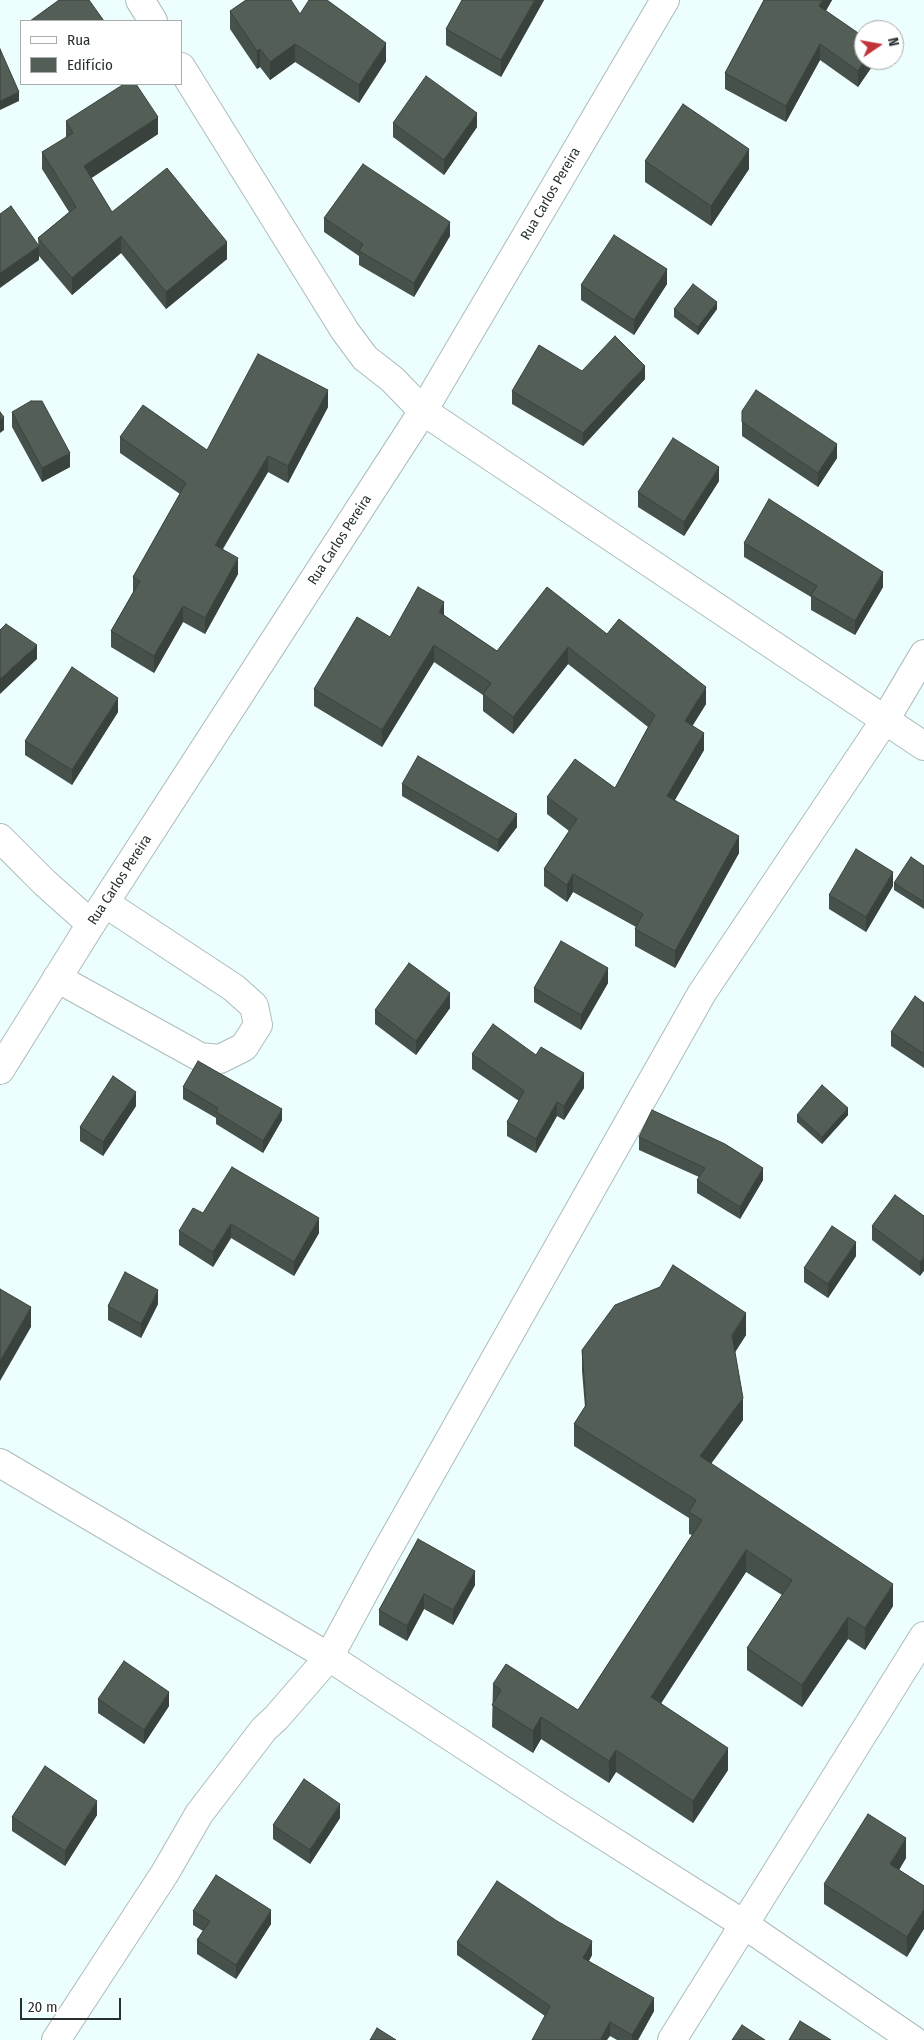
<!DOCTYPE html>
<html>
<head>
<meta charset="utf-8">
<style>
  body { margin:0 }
  #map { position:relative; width:924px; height:2040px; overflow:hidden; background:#ecfefd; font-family:"Fira Sans Condensed",sans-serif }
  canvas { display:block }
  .legend { position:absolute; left:20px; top:20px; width:162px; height:65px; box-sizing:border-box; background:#fff; border:1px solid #a9acac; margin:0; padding:6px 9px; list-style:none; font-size:15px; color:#282f2f }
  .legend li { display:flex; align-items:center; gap:10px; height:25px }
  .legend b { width:25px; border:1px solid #a9acac }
  .north { position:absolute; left:854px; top:20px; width:50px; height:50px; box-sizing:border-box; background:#fff; border:1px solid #a9acac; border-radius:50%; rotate:78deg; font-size:14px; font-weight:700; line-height:20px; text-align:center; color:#282f2f }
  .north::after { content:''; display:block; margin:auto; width:18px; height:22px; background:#c2333a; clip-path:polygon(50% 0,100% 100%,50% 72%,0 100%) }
  .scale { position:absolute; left:20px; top:1998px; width:101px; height:22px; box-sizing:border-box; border:2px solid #282f2f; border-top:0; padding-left:6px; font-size:15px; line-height:18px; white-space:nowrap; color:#282f2f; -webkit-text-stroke:4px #fff; paint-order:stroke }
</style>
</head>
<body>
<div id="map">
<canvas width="924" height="2040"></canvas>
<ul class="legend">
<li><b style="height:6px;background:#fff"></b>Rua</li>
<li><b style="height:14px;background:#535e57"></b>Edifício</li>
</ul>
<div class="north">N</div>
<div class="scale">20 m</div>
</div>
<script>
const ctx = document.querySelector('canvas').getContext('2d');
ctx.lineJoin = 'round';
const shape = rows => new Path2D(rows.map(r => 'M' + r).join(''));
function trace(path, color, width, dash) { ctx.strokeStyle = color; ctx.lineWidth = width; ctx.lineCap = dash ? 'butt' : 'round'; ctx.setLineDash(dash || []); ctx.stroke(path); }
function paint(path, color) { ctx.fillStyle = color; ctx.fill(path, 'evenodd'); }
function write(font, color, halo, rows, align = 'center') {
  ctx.font = font + ' "Fira Sans Condensed",sans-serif'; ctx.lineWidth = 5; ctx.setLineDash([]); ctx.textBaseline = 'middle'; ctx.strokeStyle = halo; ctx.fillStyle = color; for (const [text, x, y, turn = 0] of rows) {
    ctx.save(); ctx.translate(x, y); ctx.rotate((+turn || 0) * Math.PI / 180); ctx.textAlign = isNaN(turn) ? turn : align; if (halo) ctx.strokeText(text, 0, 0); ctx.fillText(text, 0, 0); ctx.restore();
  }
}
const minor = shape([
  [140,0,153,21],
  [181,67,345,331,365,358,392,379,423,411,924,746],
  [0,838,45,883,91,924],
  [57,978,200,1057,220,1059,244,1047,258,1025,254,1006,234,988,105,903],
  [0,1463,329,1657,554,1804,745,1925,913,2040],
  [56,2040,165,1873,199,1814,264,1729,276,1718,329,1657,376,1570,702,993,885,720,924,654],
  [672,2040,924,1636]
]);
const major = shape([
  [0,1070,91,924,423,411,665,0]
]);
trace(minor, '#acbcbb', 30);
trace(major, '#acbcbb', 30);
trace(minor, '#fff', 28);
trace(major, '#fff', 28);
paint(shape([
  [544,0,501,77,446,45,446,29],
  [764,0,832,0,826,11,876,60,858,87,820,60,786,122,725,89,725,73],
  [230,11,300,14,386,61,359,103,295,62,270,80,260,67,257,69,230,29],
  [66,121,158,134,91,178,112,212,227,259,166,309,121,253,72,295,39,256,39,260,38,238,69,212,42,169,42,152,66,138],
  [393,123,477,127,444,175,393,137],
  [645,161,749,169,711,226,645,182],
  [324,218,450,236,414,297,359,265,359,256,324,232],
  [667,284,634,335,581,300,581,285],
  [674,309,717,309,698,335,674,317],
  [582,371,645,379,583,446,512,404,512,391],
  [328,407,288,483,268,472,223,549,238,574,205,634,183,622,154,673,111,647,111,631,133,592,133,577,180,494,120,453,120,437,207,450],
  [742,411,837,458,818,487,742,436],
  [12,412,70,467,42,482,12,427],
  [719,481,684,536,638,507,638,492],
  [744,543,883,587,855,635,811,610,811,597,744,557],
  [444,615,497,651,607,634,706,704,692,726,704,750,675,800,739,853,675,968,635,946,635,929,636,927,573,892,567,902,544,886,544,869,569,831,547,814,547,797,615,788,648,727,568,664,513,734,483,711,483,695,434,662,382,747,314,706,314,689,390,637],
  [118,712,72,785,25,755,25,741],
  [402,784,517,827,498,852,402,796],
  [924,866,924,909,894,890,894,883],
  [893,886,866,932,829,909,829,895],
  [608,983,581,1030,534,1002,534,988],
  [924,1003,924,1068,891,1046,891,1032],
  [450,1008,416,1055,375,1024,375,1010],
  [472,1054,536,1055,584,1088,564,1120,557,1116,536,1153,507,1136,507,1122,519,1101,472,1069],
  [183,1087,282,1120,263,1153,216,1124,216,1118,183,1099],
  [136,1106,103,1156,80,1141,80,1127],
  [797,1115,848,1115,822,1144,797,1122],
  [639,1137,763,1180,740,1219,697,1193,697,1180,699,1177,639,1150],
  [203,1213,319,1233,294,1276,231,1238,213,1267,179,1245,179,1231],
  [924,1216,920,1276,872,1240,872,1226],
  [856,1256,828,1298,804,1282,804,1268],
  [158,1304,141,1338,108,1320,108,1306],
  [746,1335,735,1352,743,1420,711,1464,893,1606,865,1650,848,1639,802,1707,747,1670,747,1648,782,1595,746,1572,661,1703,728,1770,693,1823,616,1772,609,1783,541,1739,533,1753,492,1727,493,1684,578,1710,692,1535,689,1534,689,1518,574,1446,574,1424,585,1407,582,1371,582,1350],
  [418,1539,475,1585,453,1625,424,1609,407,1641,379,1625,379,1610],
  [98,1699,169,1706,144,1744,98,1713],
  [97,1815,65,1866,12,1831,12,1817],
  [340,1818,310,1864,273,1839,273,1825],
  [906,1858,899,1870,924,1886,907,1957,824,1904,824,1884],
  [193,1911,271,1924,236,1979,197,1954,197,1940,203,1931,193,1925],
  [457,1942,592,1955,589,1961,654,2011,638,2040,617,2040,610,2036,545,2016,457,1955]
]), '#47514b');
paint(shape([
  [535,0,544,0,501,77,501,60],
  [823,0,832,0,819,22,819,6],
  [386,43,386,61,359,103,359,85],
  [295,44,295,62,270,80,270,62],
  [820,44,820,60,786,122,786,106],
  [260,49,260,67,257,69,257,51],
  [865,60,876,60,876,61,858,87,858,71],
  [19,92,19,101,0,110,0,101],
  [477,113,477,127,444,175,444,160],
  [158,117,158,134,84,183,84,166],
  [749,149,749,169,711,226,711,206],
  [450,222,450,236,414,297,414,283],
  [121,236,121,253,72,295,72,278],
  [227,242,227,259,166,309,166,292],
  [39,246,39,260,0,288,0,273],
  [667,269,667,284,634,335,634,320],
  [717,302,717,309,698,335,698,327],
  [645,366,645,379,583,446,583,433],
  [328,390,328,407,288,483,288,466],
  [4,417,4,430,0,433,0,420],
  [837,444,837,458,818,487,818,473],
  [70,453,70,467,42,482,42,468],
  [268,456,268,472,215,561,215,545],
  [719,467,719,481,684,536,684,522],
  [238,558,238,574,205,634,205,618],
  [883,572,883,587,855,635,855,621],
  [444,602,444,619,439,612],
  [183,606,183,622,154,673,154,656],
  [37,645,37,659,0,694,0,679],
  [434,645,434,662,382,747,382,730],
  [568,647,568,664,513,734,513,717],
  [706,687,706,704,685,738,685,721],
  [118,698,118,712,72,785,72,770],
  [704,733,704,750,667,813,667,796],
  [517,814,517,827,498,852,498,840],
  [739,836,739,853,675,968,675,951],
  [893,872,893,886,866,932,866,917],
  [573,874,573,892,567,902,567,885],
  [608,968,608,983,581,1030,581,1015],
  [450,993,450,1008,416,1055,416,1041],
  [584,1073,584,1088,564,1120,564,1106],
  [136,1092,136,1106,103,1156,103,1142],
  [557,1102,557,1116,536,1153,536,1139],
  [848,1108,848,1115,822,1144,822,1137],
  [282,1109,282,1120,263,1153,263,1141],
  [763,1168,763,1180,740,1219,740,1207],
  [319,1218,319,1233,294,1276,294,1262],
  [231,1224,231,1238,213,1267,213,1252],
  [856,1242,856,1256,828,1298,828,1284],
  [924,1257,924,1271,920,1276,920,1262],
  [158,1290,158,1304,141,1338,141,1324],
  [31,1307,31,1327,0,1381,0,1361],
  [746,1313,746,1335,732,1357,732,1335],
  [743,1398,743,1420,700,1478,700,1456],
  [746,1550,746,1572,651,1719,651,1697],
  [475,1571,475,1585,453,1625,453,1610],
  [893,1584,893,1606,865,1650,865,1628],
  [424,1594,424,1609,407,1641,407,1626],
  [848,1617,848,1639,802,1707,802,1685],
  [169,1692,169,1706,144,1744,144,1730],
  [541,1717,541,1739,533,1753,533,1731],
  [728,1748,728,1770,693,1823,693,1801],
  [616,1750,616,1772,609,1783,609,1761],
  [97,1801,97,1815,65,1866,65,1851],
  [340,1804,340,1818,310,1864,310,1850],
  [906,1838,906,1858,890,1885,890,1864],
  [924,1909,924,1929,907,1957,907,1937],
  [271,1910,271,1924,236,1979,236,1965],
  [592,1941,592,1955,583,1971,583,1958],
  [654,1998,654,2011,638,2040,632,2040,632,2035],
  [610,2022,610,2036,607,2040,600,2040]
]), '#3a423d');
const building = shape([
  [59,0,89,0,104,21,30,21,59,0],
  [246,0,291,0,300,14,309,0,327,0,386,43,359,85,295,44,270,62,260,49,257,51,230,11,246,0],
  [462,0,535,0,501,60,446,29,462,0],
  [764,0,823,0,819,6,864,37,864,60,865,60,858,71,820,44,786,106,725,73,764,0],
  [0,49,19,92,0,101,0,49],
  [426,76,477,113,444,160,393,123,426,76],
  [124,84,136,84,158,117,84,166,112,212,167,168,227,242,166,292,121,236,72,278,38,238,76,207,42,152,73,133,66,121,124,84],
  [683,104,749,149,711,206,645,161,683,104],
  [363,164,450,222,414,283,359,251,363,244,324,218,363,164],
  [11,206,39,246,0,273,0,214,11,206],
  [614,235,667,269,634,320,581,285,614,235],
  [693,284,717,302,698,327,674,309,693,284],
  [615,336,645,366,583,433,512,391,539,345,582,371,615,336],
  [258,354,328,390,288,466,268,456,215,545,238,558,205,618,183,606,154,656,111,631,140,581,133,577,186,483,120,437,143,405,207,450,258,354],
  [756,390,837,444,818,473,742,422,742,411,756,390],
  [31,401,42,401,70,453,42,468,12,412,31,401],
  [0,412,4,417,0,420,0,412],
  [673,438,719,467,684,522,638,492,673,438],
  [769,499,883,572,855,621,811,595,817,586,744,543,769,499],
  [418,587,444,602,439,612,497,651,547,587,607,634,619,619,706,687,685,721,704,733,667,796,739,836,675,951,635,929,643,914,573,874,567,885,544,869,577,819,547,797,575,759,615,788,655,715,568,647,513,717,483,694,491,683,434,645,382,730,314,689,357,617,390,637,418,587],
  [6,624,37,645,0,679,0,630,6,624],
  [72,667,118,698,72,770,25,741,72,667],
  [418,756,517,814,498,840,402,784,418,756],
  [856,849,893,872,866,917,829,895,856,849],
  [911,857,924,866,924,902,894,883,911,857],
  [561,941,608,968,581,1015,534,988,561,941],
  [409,963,450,993,416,1041,375,1010,409,963],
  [915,996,924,1003,924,1054,891,1032,915,996],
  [493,1024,536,1055,541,1047,584,1073,564,1106,557,1102,536,1139,507,1122,524,1091,472,1054,493,1024],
  [198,1061,282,1109,263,1141,216,1112,218,1108,183,1087,198,1061],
  [113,1076,136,1092,103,1142,80,1127,113,1076],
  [822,1085,848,1108,822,1137,797,1115,822,1085],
  [652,1110,725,1144,763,1168,740,1207,697,1180,705,1168,639,1137,652,1110],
  [232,1167,319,1218,294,1262,231,1224,213,1252,179,1231,193,1208,203,1213,232,1167],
  [895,1195,924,1216,924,1257,920,1262,872,1226,895,1195],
  [832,1226,856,1242,828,1284,804,1268,832,1226],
  [673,1265,746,1313,732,1335,743,1398,700,1456,893,1584,865,1628,848,1617,802,1685,747,1648,792,1580,746,1550,651,1697,728,1748,693,1801,616,1750,609,1761,541,1717,533,1731,492,1705,501,1690,493,1684,506,1664,578,1710,702,1520,689,1512,696,1500,574,1424,586,1405,582,1350,615,1305,660,1287,673,1265],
  [125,1272,158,1290,141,1324,108,1306,125,1272],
  [0,1289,31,1307,0,1361,0,1289],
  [418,1539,475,1571,453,1610,424,1594,407,1626,379,1610,418,1539],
  [124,1661,169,1692,144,1730,98,1699,124,1661],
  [45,1766,97,1801,65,1851,12,1817,45,1766],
  [304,1779,340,1804,310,1850,273,1825,304,1779],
  [868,1814,906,1838,890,1864,924,1886,924,1909,907,1937,824,1884,868,1814],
  [216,1875,271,1910,236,1965,197,1940,210,1921,193,1911,216,1875],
  [497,1881,557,1921,592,1941,583,1958,654,1998,632,2035,610,2022,600,2040,532,2040,550,2006,457,1942,497,1881],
  [800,2021,831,2040,789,2040,800,2021],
  [742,2025,765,2040,732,2040,742,2025],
  [377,2028,396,2040,370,2040,377,2028]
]);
paint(building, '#535e57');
trace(building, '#3a423d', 1);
write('14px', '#282f2f', '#fff', [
  ["Rua Carlos Pereira",551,194,-60],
  ["Rua Carlos Pereira",340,540,-57],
  ["Rua Carlos Pereira",120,880,-57]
]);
</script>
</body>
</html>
